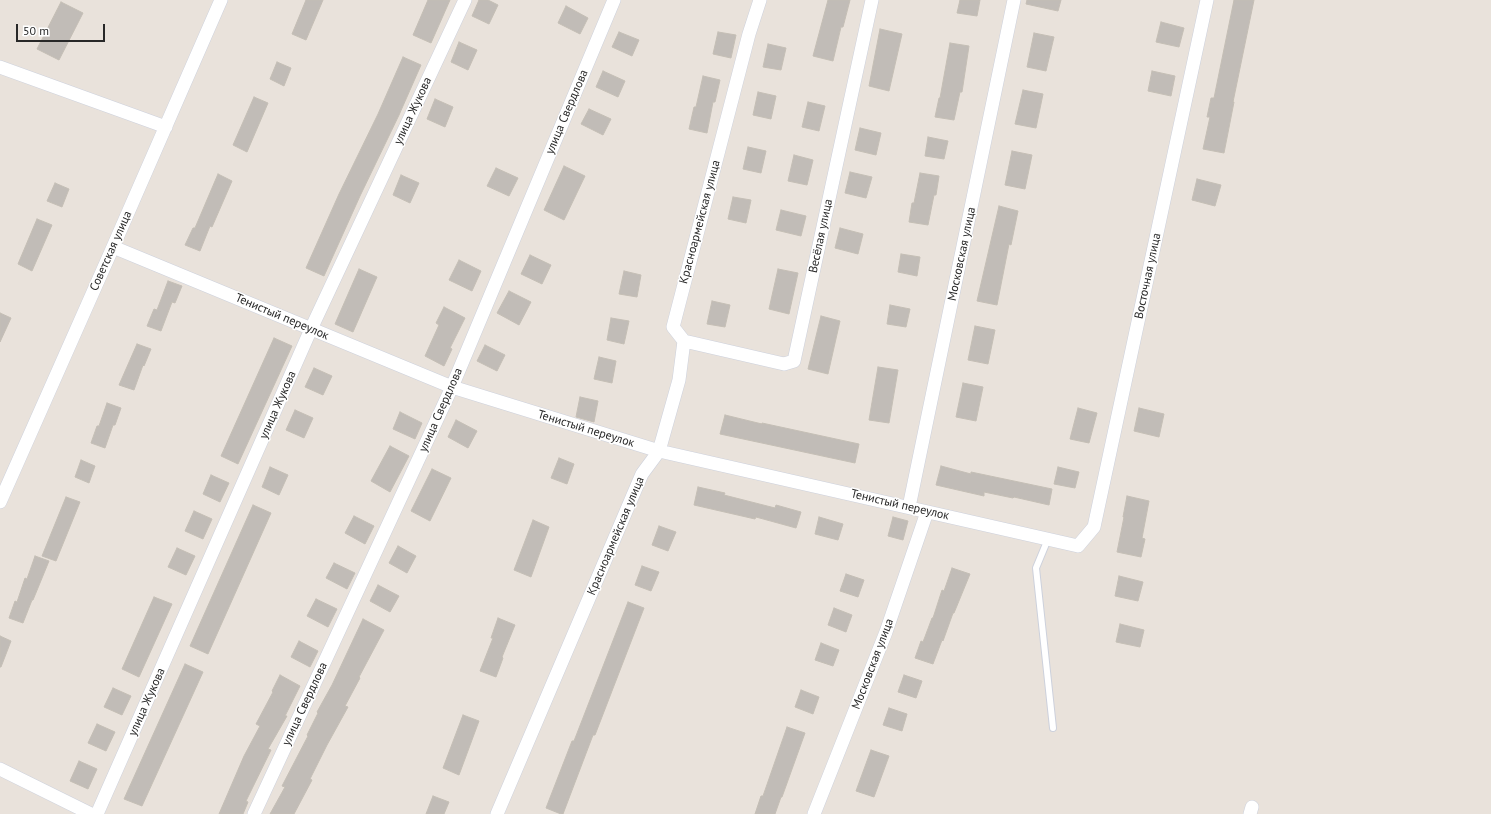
<!DOCTYPE html>
<html>
<head>
<meta charset="utf-8">
<style>
  body { margin:0 }
  #map { position:relative; width:1491px; height:814px; overflow:hidden; background:#e9e2db; font-family:"PT Sans",sans-serif }
  canvas { display:block }
  .scale { position:absolute; left:16px; top:24px; width:89px; height:18px; box-sizing:border-box; border:2px solid #282828; border-top:0; padding-left:5px; font-size:12px; line-height:14px; white-space:nowrap; color:#282828; -webkit-text-stroke:3px #fff; paint-order:stroke }
</style>
</head>
<body>
<div id="map">
<canvas width="1491" height="814"></canvas>
<div class="scale">50 m</div>
</div>
<script>
const ctx = document.querySelector('canvas').getContext('2d');
ctx.lineJoin = 'round';
function paint(path, color) { ctx.fillStyle = color; ctx.fill(path, 'evenodd'); }
const shape = rows => new Path2D(rows.map(r => 'M' + r).join(''));
function trace(path, color, width, dash) { ctx.strokeStyle = color; ctx.lineWidth = width; ctx.lineCap = dash ? 'butt' : 'round'; ctx.setLineDash(dash || []); ctx.stroke(path); }
function write(font, color, halo, rows, align = 'center') {
  ctx.font = font + ' "PT Sans",sans-serif'; ctx.lineWidth = 3; ctx.setLineDash([]); ctx.textBaseline = 'middle'; ctx.strokeStyle = halo; ctx.fillStyle = color; for (const [text, x, y, turn = 0] of rows) {
    ctx.save(); ctx.translate(x, y); ctx.rotate((+turn || 0) * Math.PI / 180); ctx.textAlign = isNaN(turn) ? turn : align; if (halo) ctx.strokeText(text, 0, 0); ctx.fillText(text, 0, 0); ctx.restore();
  }
}
const building = shape([
  [306,0,323,0,306,40,292,34,306,0],
  [428,0,450,0,431,43,413,35,428,0],
  [479,0,488,0,498,5,489,24,472,16,479,0],
  [828,0,850,0,843,27,841,27,833,61,813,56,828,0],
  [960,0,980,0,977,16,957,13,960,0],
  [1027,0,1061,0,1058,11,1026,4,1027,0],
  [1234,0,1254,0,1233,102,1234,102,1224,153,1203,149,1210,117,1207,117,1211,98,1214,98,1234,0],
  [61,2,83,13,59,60,37,49,61,2],
  [566,6,588,18,580,34,558,23,566,6],
  [1161,22,1184,28,1179,47,1156,42,1161,22],
  [880,29,902,34,889,91,869,86,880,29],
  [619,32,639,40,632,56,612,47,619,32],
  [718,32,736,35,731,58,713,54,718,32],
  [1034,33,1054,37,1046,71,1027,67,1034,33],
  [459,42,477,50,468,70,451,62,459,42],
  [950,43,969,46,962,92,960,92,954,120,935,117,939,98,940,98,950,43],
  [768,44,786,48,781,70,763,67,768,44],
  [403,57,421,65,399,115,360,196,324,276,306,268,339,194,378,114,403,57],
  [277,62,291,68,284,86,270,79,277,62],
  [603,71,625,81,618,97,596,87,603,71],
  [1152,71,1175,76,1171,96,1148,91,1152,71],
  [703,76,720,80,715,102,713,102,707,133,689,129,694,107,696,107,703,76],
  [1023,90,1043,94,1036,128,1015,124,1023,90],
  [758,92,776,96,771,119,753,115,758,92],
  [254,97,268,103,247,152,233,145,254,97],
  [435,99,453,107,445,127,427,119,435,99],
  [808,102,825,106,819,131,802,127,808,102],
  [589,109,611,119,603,135,581,124,589,109],
  [860,128,881,133,876,155,855,150,860,128],
  [928,137,948,141,944,159,925,156,928,137],
  [748,147,766,151,761,173,743,169,748,147],
  [1012,151,1032,155,1025,189,1005,185,1012,151],
  [794,155,813,160,807,185,788,181,794,155],
  [564,166,585,176,564,220,544,210,564,166],
  [496,168,518,178,509,196,487,186,496,168],
  [850,172,872,177,866,198,845,193,850,172],
  [920,173,939,176,936,195,934,195,928,225,909,222,912,203,914,203,920,173],
  [218,174,232,181,212,227,210,226,200,251,185,245,193,228,195,228,218,174],
  [401,175,419,183,410,203,393,195,401,175],
  [1197,179,1221,185,1215,206,1192,200,1197,179],
  [55,183,69,189,62,207,47,201,55,183],
  [733,197,751,200,746,223,728,219,733,197],
  [999,206,1018,211,1011,245,1009,244,997,305,977,301,999,206],
  [781,210,806,216,801,236,776,230,781,210],
  [37,219,52,225,32,271,18,264,37,219],
  [840,228,863,234,858,254,835,248,840,228],
  [901,254,920,257,917,276,898,272,901,254],
  [530,255,551,265,542,284,521,274,530,255],
  [459,260,481,271,472,291,449,280,459,260],
  [359,269,377,277,353,332,335,324,359,269],
  [778,269,798,273,789,314,769,309,778,269],
  [624,271,641,275,637,297,619,294,624,271],
  [168,281,182,286,175,303,172,302,161,331,147,326,154,309,157,310,168,281],
  [509,291,531,302,519,325,497,313,509,291],
  [712,301,730,305,725,327,707,324,712,301],
  [890,305,910,309,906,327,887,324,890,305],
  [444,307,465,318,450,348,452,349,444,366,425,356,439,325,436,323,444,307],
  [0,313,11,318,0,342,0,313],
  [821,316,840,321,828,374,808,369,821,316],
  [611,318,629,321,624,344,607,340,611,318],
  [975,326,995,330,988,364,968,360,975,326],
  [274,338,292,346,238,464,221,456,274,338],
  [137,344,151,349,144,366,143,365,134,390,119,385,137,344],
  [485,345,505,355,497,371,477,361,485,345],
  [599,357,616,361,612,383,594,379,599,357],
  [878,367,898,370,889,423,869,420,878,367],
  [314,368,332,376,323,395,305,387,314,368],
  [963,383,983,387,976,421,956,417,963,383],
  [580,397,598,401,594,422,576,417,580,397],
  [107,403,121,408,115,425,113,425,105,448,91,443,97,426,99,426,107,403],
  [1078,408,1097,413,1089,443,1070,439,1078,408],
  [1139,408,1164,414,1159,437,1134,431,1139,408],
  [295,410,313,418,304,438,286,430,295,410],
  [400,412,422,423,415,439,393,429,400,412],
  [725,415,762,424,762,423,859,444,855,463,720,434,725,415],
  [456,420,477,431,468,448,448,437,456,420],
  [390,446,409,456,390,492,371,481,390,446],
  [559,458,574,464,567,484,551,478,559,458],
  [81,460,95,466,89,483,75,477,81,460],
  [941,466,971,474,971,472,1052,489,1049,505,1014,497,1013,498,984,492,984,496,936,485,941,466],
  [270,467,288,475,279,495,262,487,270,467],
  [1058,467,1079,472,1075,488,1054,484,1058,467],
  [432,469,451,478,430,521,411,511,432,469],
  [211,475,229,483,220,502,203,494,211,475],
  [698,487,725,493,724,495,775,508,776,505,801,512,796,528,756,517,755,519,694,505,698,487],
  [1127,496,1149,501,1142,538,1145,539,1141,557,1117,552,1124,517,1123,517,1127,496],
  [66,497,80,502,56,561,42,556,66,497],
  [253,505,271,513,208,654,190,646,253,505],
  [194,511,212,519,203,539,185,531,194,511],
  [354,516,374,526,365,544,345,533,354,516],
  [819,517,843,524,838,540,815,534,819,517],
  [893,517,908,521,903,540,888,536,893,517],
  [533,520,549,527,531,577,514,570,533,520],
  [659,526,676,532,668,551,652,545,659,526],
  [398,546,416,556,407,573,389,563,398,546],
  [177,548,195,556,186,575,168,567,177,548],
  [35,556,49,561,33,600,32,600,23,623,9,618,15,601,17,602,25,578,27,579,35,556],
  [334,563,355,573,347,589,326,578,334,563],
  [642,566,659,572,651,591,635,585,642,566],
  [952,568,970,574,954,613,953,613,943,641,942,640,933,664,915,658,921,641,923,642,932,618,933,618,942,590,944,591,952,568],
  [846,574,864,580,858,597,840,591,846,574],
  [1119,576,1143,582,1138,601,1115,596,1119,576],
  [378,585,399,596,390,612,370,601,378,585],
  [154,597,172,604,139,677,122,669,154,597],
  [316,599,337,609,328,627,307,616,316,599],
  [628,602,644,608,595,735,593,735,563,814,561,814,546,808,572,741,574,741,628,602],
  [834,608,852,615,846,632,828,625,834,608],
  [498,618,515,625,502,657,503,658,496,677,480,671,493,638,491,638,498,618],
  [363,619,384,630,359,677,360,678,345,706,348,707,327,745,310,779,312,780,294,814,270,814,285,787,282,786,308,736,307,735,318,713,317,712,332,685,363,619],
  [1120,624,1144,630,1140,647,1116,642,1120,624],
  [0,636,11,641,1,667,0,667,0,636],
  [299,641,318,651,310,667,291,657,299,641],
  [821,643,839,650,833,666,815,660,821,643],
  [185,664,203,672,142,806,124,799,185,664],
  [280,675,300,686,285,716,287,716,268,749,271,750,246,801,248,802,243,814,219,814,244,756,260,726,256,724,273,692,272,691,280,675],
  [904,675,922,681,916,698,898,692,904,675],
  [113,688,131,696,122,715,104,707,113,688],
  [801,690,819,697,813,714,795,707,801,690],
  [889,708,907,714,902,731,883,725,889,708],
  [463,715,479,721,459,775,443,768,463,715],
  [97,724,115,732,106,751,88,743,97,724],
  [787,727,805,733,782,797,781,797,775,814,755,814,761,796,763,796,787,727],
  [871,750,889,756,874,797,856,791,871,750],
  [79,761,97,769,88,789,70,781,79,761],
  [433,796,449,802,444,814,426,814,433,796]
]);
paint(building, '#c1bcb7');
trace(building, '#c4beb5', 1);
const lane = shape([
  [1048,539,1036,568,1053,728]
]);
const street = shape([
  [0,67,166,127],
  [113,247,452,387,659,451,1078,546,1094,527,1207,0],
  [684,341,784,364,794,361,872,0],
  [0,502,113,247,221,0],
  [909,507,1014,0],
  [0,769,91,814],
  [97,814,311,329,465,0],
  [254,814,452,387,614,0],
  [497,814,642,474,659,451,679,380,684,341,673,327,749,34,760,0],
  [814,814,886,632,927,512],
  [1250,814,1252,807]
]);
trace(lane, '#cdd1dc', 8);
trace(street, '#cdd1dc', 14);
trace(lane, '#fff', 6);
trace(street, '#fff', 13);
write('12px', '#282828', '#fff', [
  ["улица Жукова",413,111,-65],
  ["улица Свердлова",567,112,-67],
  ["Красноармейская улица",700,222,-75],
  ["Весёлая улица",821,236,-78],
  ["Советская улица",111,251,-66],
  ["Московская улица",962,254,-78],
  ["Восточная улица",1148,276,-78],
  ["Тенистый переулок",282,317,23],
  ["улица Жукова",278,405,-66],
  ["улица Свердлова",441,410,-66],
  ["Тенистый переулок",586,429,17],
  ["Тенистый переулок",900,505,13],
  ["Красноармейская улица",616,536,-67],
  ["Московская улица",873,664,-69],
  ["улица Жукова",147,702,-66],
  ["улица Свердлова",305,704,-65]
]);
</script>
</body>
</html>
